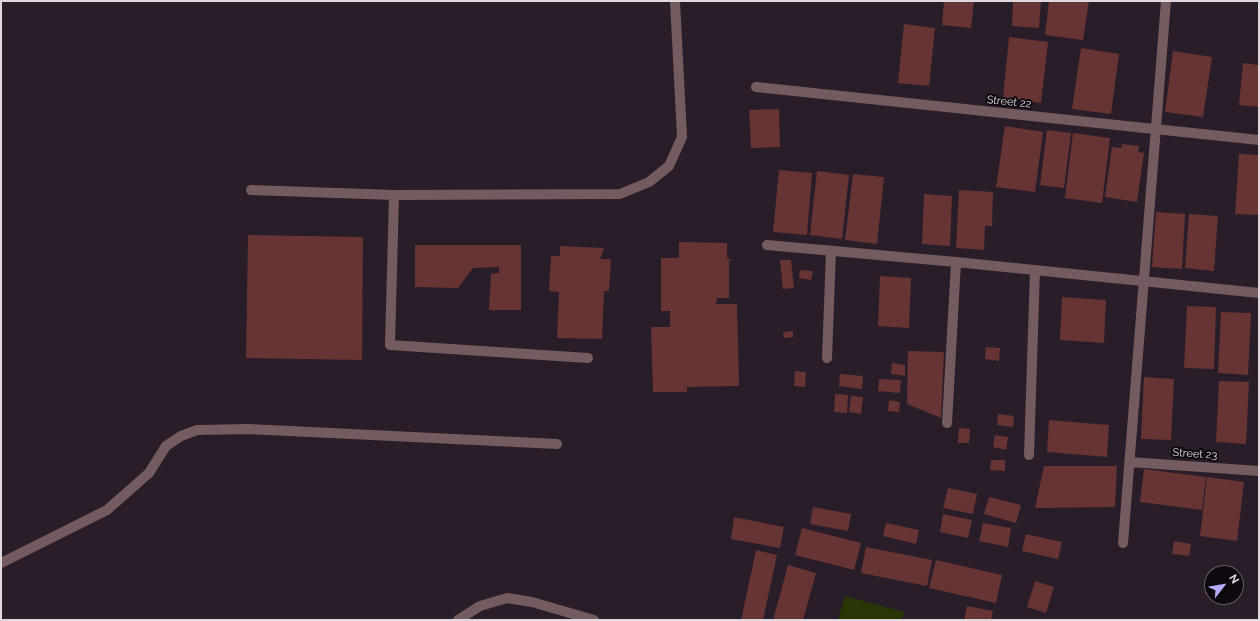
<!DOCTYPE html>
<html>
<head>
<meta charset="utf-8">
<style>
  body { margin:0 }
  #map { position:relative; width:1260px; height:621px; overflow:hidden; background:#281d29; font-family:Raleway,sans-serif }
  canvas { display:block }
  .frame { position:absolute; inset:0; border:2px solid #e0d8e0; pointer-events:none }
  .north { position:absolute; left:1204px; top:565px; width:40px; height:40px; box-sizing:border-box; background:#0e090f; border:1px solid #625c63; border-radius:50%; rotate:59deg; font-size:11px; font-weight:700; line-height:16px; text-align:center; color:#e0d8e0 }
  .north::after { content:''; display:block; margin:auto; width:14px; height:18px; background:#b4acf9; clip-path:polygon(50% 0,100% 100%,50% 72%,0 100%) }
</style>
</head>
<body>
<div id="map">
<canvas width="1260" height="621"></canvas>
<div class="frame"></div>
<div class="north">N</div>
</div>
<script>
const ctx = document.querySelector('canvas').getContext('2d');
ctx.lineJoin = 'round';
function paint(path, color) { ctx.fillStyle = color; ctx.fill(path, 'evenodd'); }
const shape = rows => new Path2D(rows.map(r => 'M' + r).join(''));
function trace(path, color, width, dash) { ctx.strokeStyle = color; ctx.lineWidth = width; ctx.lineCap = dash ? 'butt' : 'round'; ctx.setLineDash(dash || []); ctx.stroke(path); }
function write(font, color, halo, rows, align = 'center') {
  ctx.font = font + ' Raleway,sans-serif'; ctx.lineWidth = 4; ctx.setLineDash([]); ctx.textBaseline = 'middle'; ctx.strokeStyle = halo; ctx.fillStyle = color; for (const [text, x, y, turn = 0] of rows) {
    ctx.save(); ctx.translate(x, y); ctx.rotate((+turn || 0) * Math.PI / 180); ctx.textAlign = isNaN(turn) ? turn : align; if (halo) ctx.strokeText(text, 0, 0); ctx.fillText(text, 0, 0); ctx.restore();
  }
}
paint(shape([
  [845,596,904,612,902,620,838,620]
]), '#283505');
paint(shape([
  [944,1,974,1,971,28,942,25],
  [1013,1,1041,1,1039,28,1012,26],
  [1049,1,1089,1,1083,40,1045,35],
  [904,24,935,28,929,86,898,83],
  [1009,37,1048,42,1041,103,1003,98],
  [1081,48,1119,54,1111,114,1072,109],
  [1173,51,1212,57,1203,117,1165,112],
  [1243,63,1259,65,1259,107,1239,105],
  [779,109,780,147,751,148,749,110],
  [1005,126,1043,132,1035,192,996,187],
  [1047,130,1071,133,1064,188,1040,185],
  [1073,133,1110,138,1102,203,1065,198],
  [1122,144,1139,146,1138,152,1144,153,1137,202,1105,197,1112,147,1121,148],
  [1239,154,1259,155,1259,215,1235,214],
  [779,170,812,173,807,235,773,232],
  [817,171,849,175,842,239,810,235],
  [853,174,884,177,877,244,845,240],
  [959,190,993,192,992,226,985,226,984,250,956,248],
  [924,194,952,196,950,246,922,244],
  [1156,212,1185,214,1182,269,1152,267],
  [1189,214,1218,216,1214,271,1185,268],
  [248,235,363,237,362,360,246,358],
  [679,242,727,243,727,258,732,261,729,261,729,298,717,298,716,304,737,304,739,386,687,387,687,392,653,392,651,327,670,327,670,311,661,311,661,258,679,258],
  [415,245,521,245,521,310,489,310,491,274,499,273,499,267,473,268,458,288,415,287],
  [560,246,604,248,600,259,611,259,609,291,604,291,602,339,557,338,559,292,549,291,551,256,560,256],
  [780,260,791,260,794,288,783,289],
  [800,270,813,271,811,280,799,278],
  [880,276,911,278,909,328,878,326],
  [1062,297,1106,300,1104,343,1060,340],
  [1187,306,1216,307,1214,369,1184,368],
  [1221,312,1251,313,1248,375,1218,373],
  [793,331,793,337,784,338,783,332],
  [986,347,1000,348,999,361,985,359],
  [908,351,944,352,941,418,907,404],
  [892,363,905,365,905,376,891,374],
  [795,371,806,372,805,387,794,386],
  [840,374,863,376,862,389,839,386],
  [1144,377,1174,379,1171,440,1141,439],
  [879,379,901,380,900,393,878,391],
  [1219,381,1249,382,1246,444,1216,442],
  [835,394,848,395,847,413,834,412],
  [851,396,863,397,861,414,849,412],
  [889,400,900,402,899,412,888,411],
  [998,414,1014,416,1013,427,997,425],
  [1049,420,1109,425,1107,457,1047,452],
  [959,428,970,429,969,443,958,443],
  [995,435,1008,437,1006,450,993,447],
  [991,460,1005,460,1005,471,990,470],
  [1044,466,1117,466,1115,507,1035,508],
  [1144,469,1206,477,1202,510,1140,502],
  [1207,477,1244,482,1237,541,1200,536],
  [948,488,977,494,973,514,943,508],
  [989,497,1021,505,1016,523,984,514],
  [813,507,851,514,848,531,810,524],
  [943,514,972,520,968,538,940,532],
  [734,517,784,527,780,548,731,539],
  [886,523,919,530,916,544,883,536],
  [983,523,1011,528,1008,547,979,541],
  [802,528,861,543,854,570,795,555],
  [1026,534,1062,542,1058,559,1022,551],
  [1174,541,1191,544,1189,556,1172,554],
  [866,547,932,560,927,586,861,573],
  [756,550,777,555,763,620,741,620],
  [936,560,1002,575,996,603,929,588],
  [788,565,816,573,803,620,773,620],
  [1206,580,1212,580,1212,594,1205,594],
  [1035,581,1054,587,1046,613,1027,607],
  [967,606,993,611,991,620,964,620]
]), '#673434');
trace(shape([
  [251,190,394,195,620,194,649,182,669,166,682,137,675,1],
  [394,195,390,345,588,358],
  [1,563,107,510,149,473,166,446,181,436,197,430,248,429,557,444],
  [458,620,480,606,507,598,532,602,594,620]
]), '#745b5f', 10);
trace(shape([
  [756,87,1259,140],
  [767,245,956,262,1259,293],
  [827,358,831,251],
  [947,423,956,262],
  [1029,455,1035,270],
  [1129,462,1259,471],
  [1123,543,1166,1]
]), '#745b5f', 10);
write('11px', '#e0d8e0', '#0e090f', [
  ["Street 22",1009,102,6],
  ["Street 23",1195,454,4]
]);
</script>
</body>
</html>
